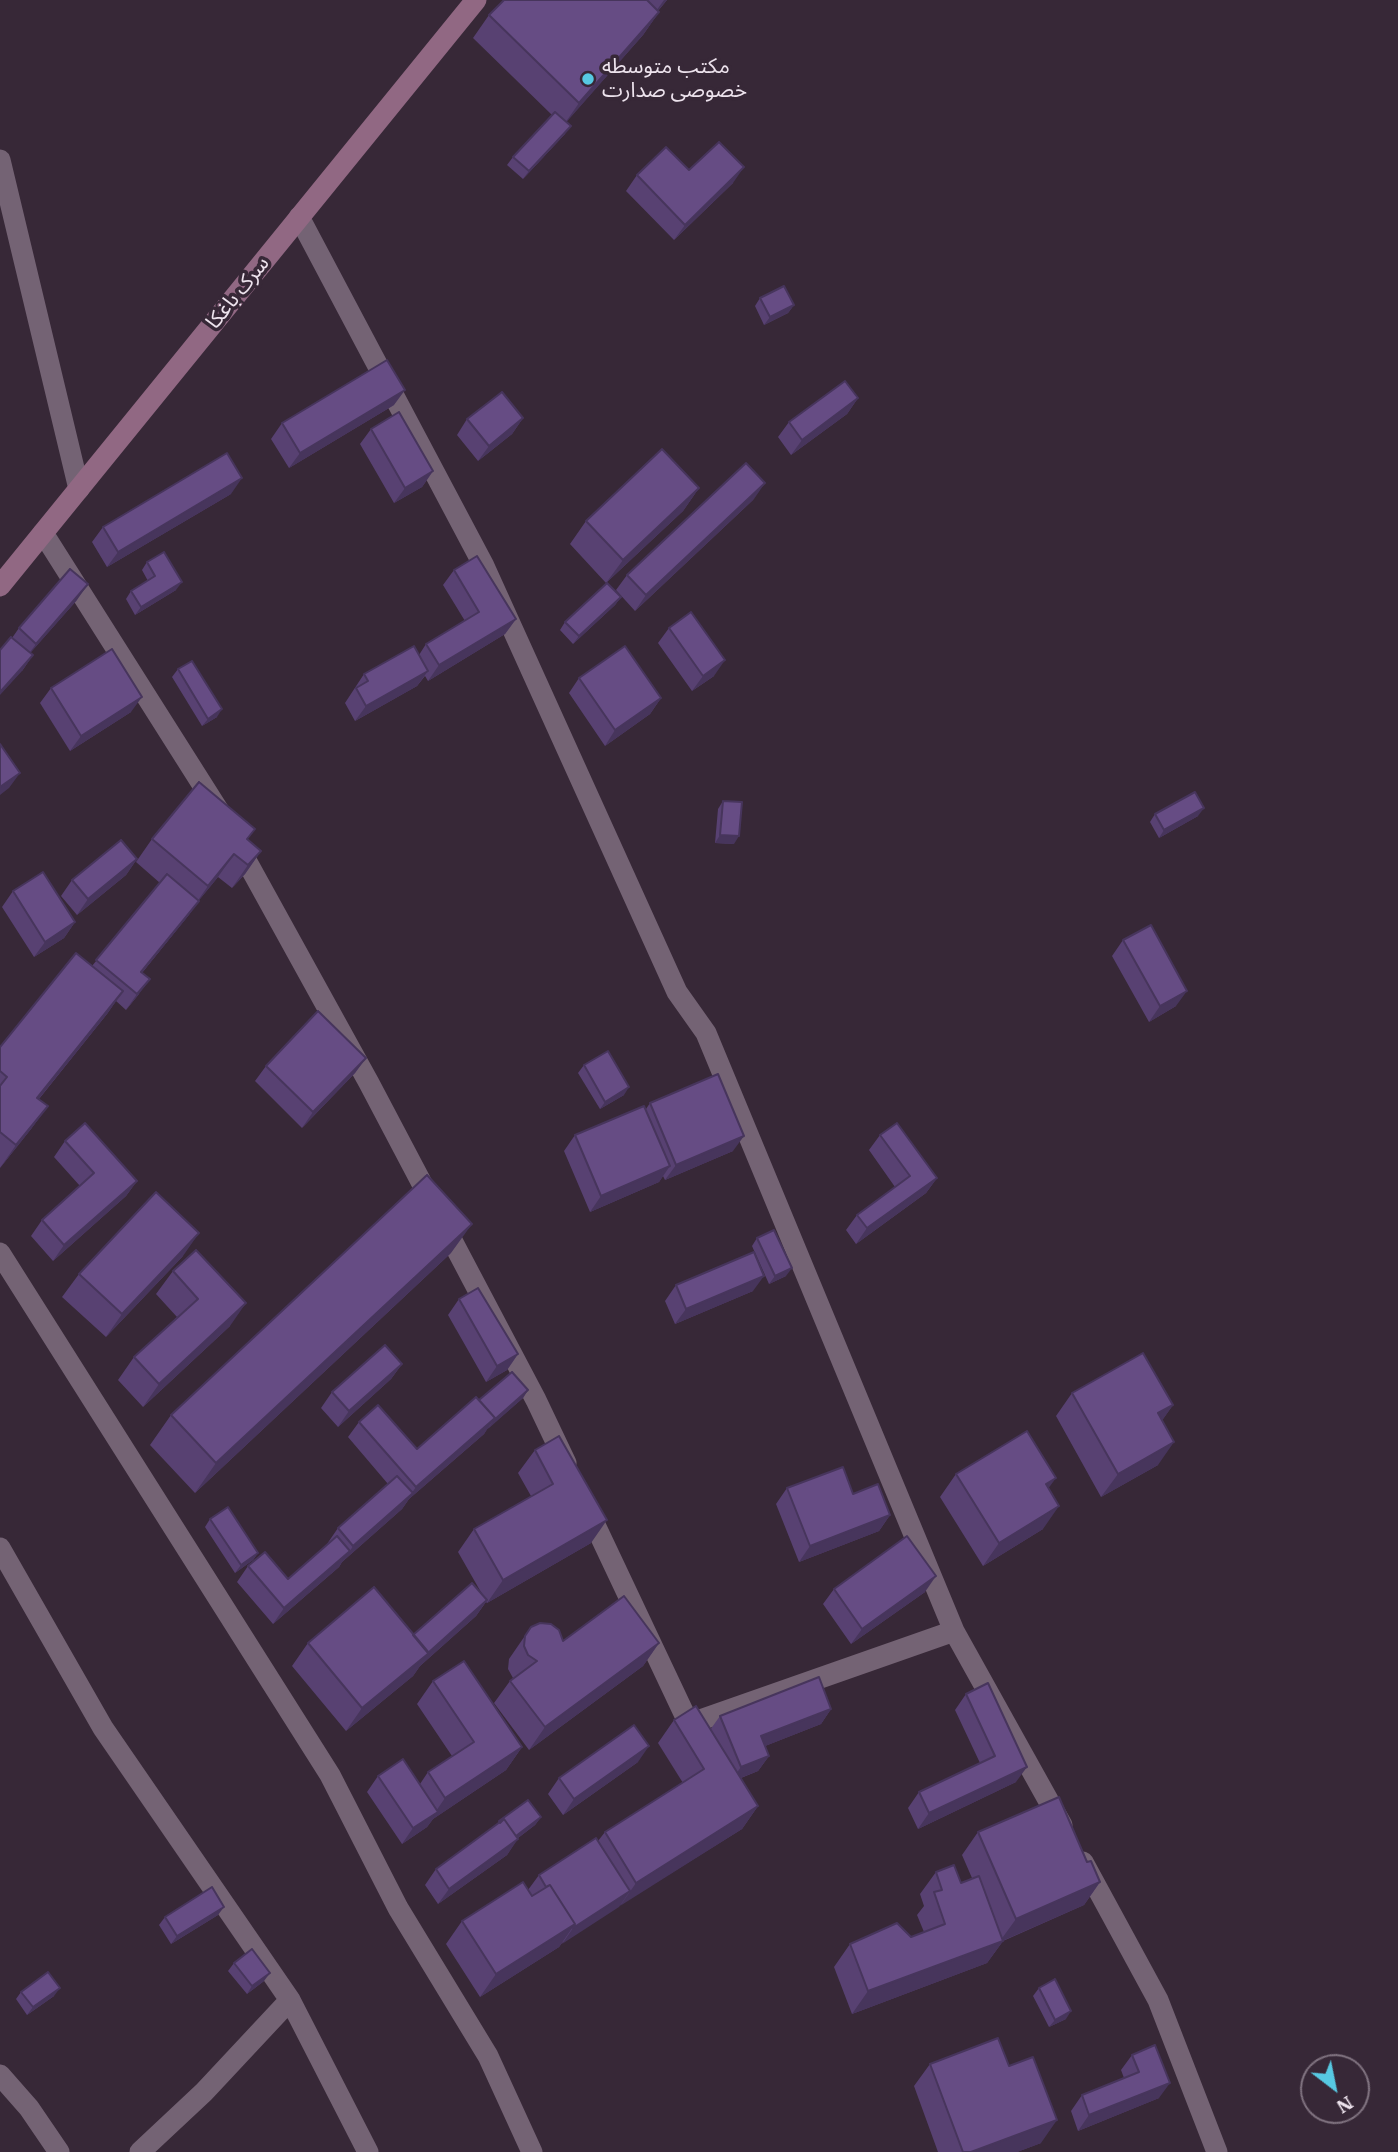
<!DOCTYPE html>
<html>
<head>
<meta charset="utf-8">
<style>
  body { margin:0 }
  #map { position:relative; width:1398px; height:2152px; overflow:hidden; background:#372837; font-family:"IBM Plex Serif",serif }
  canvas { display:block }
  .north { position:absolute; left:1300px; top:2054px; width:70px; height:70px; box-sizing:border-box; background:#372837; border:2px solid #807380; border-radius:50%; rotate:148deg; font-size:19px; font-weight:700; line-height:28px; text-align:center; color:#ede3ed }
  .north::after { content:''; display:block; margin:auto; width:24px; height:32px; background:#57c9e2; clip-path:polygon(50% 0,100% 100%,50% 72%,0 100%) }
</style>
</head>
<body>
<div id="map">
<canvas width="1398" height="2152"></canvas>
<div class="north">N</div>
</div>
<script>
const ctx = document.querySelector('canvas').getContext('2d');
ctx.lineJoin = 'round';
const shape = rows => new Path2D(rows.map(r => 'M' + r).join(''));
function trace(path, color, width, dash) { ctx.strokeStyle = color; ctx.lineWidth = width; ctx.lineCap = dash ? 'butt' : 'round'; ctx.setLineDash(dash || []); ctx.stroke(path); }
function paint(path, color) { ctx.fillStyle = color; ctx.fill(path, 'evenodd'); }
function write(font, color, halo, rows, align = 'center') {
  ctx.font = font + ' "IBM Plex Serif","Noto Sans Arabic",serif'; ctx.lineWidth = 7; ctx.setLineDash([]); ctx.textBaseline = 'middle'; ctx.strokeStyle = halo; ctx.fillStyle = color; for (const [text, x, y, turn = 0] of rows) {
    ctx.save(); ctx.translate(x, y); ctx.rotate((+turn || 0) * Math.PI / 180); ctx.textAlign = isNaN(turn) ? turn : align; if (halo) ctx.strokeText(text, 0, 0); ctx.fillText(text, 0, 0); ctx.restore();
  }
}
trace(shape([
  [0,160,79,489],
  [299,217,484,566,677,992,706,1033,954,1631,1062,1825],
  [43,533,219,811],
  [236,842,369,1083,536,1400,566,1463],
  [0,1253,330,1775,398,1908,488,2056,532,2152],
  [587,1508,689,1724,954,1631],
  [0,1548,103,1728,290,2000,368,2152],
  [1083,1862,1158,2000,1217,2152],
  [0,2075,29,2108,59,2152],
  [140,2152,204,2092,290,2000]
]), '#746374', 21);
trace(shape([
  [0,586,476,0]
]), '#916883', 21);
paint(shape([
  [504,0,667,0,658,11,659,12,643,35,566,122,565,134,523,179,507,165,513,157,552,115,473,38,489,15],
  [689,170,733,183,674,240,626,191,637,175],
  [760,298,794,305,788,313,764,325,755,306],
  [858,398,847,414,791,455,778,437,789,422],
  [394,405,289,468,271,439,282,423],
  [523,418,512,434,478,461,457,435,467,419],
  [371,429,433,471,422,487,394,503,360,444],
  [699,488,683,511,606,583,570,544,586,521],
  [231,494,107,567,92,542,103,527],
  [754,499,635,611,616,590,627,575],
  [147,562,176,590,135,615,126,599,131,591,148,581,142,570],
  [454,570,516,619,505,634,428,681,425,676,417,686,355,721,345,703,364,674,419,655,426,644,465,621,443,585],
  [621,597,615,605,573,644,560,630,565,622],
  [77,600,30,653,33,655,22,671,12,638,19,628],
  [669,628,714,676,692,691,658,643],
  [178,669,217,717,202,726,172,677],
  [579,678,661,698,650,714,605,746,569,693],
  [51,688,131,712,70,751,40,703],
  [723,801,734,844,715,843,718,809],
  [1155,814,1198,816,1159,838,1150,822],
  [152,839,248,839,261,851,245,874,232,888,218,877,199,900,188,916,142,973,139,994,126,1010,116,1001,107,1014,39,1099,48,1106,31,1129,0,1168,0,1047,92,966,160,883,136,862],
  [137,859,126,875,77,915,61,896,72,880],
  [13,891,75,922,64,938,34,957,2,907],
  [1123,940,1176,1006,1149,1022,1112,956],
  [366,1058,355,1073,302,1128,255,1081,266,1066],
  [584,1065,624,1095,600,1109,578,1073],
  [650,1103,733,1151,665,1180,663,1176,659,1182,590,1212,564,1151,575,1135,646,1109],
  [880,1135,937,1178,926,1193,856,1244,846,1230,857,1215,895,1187,869,1150],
  [65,1141,137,1181,126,1196,53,1261,31,1236,42,1220,80,1186,54,1157],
  [757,1238,786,1276,769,1284,752,1246],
  [451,1253,195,1493,150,1445,171,1415],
  [183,1256,106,1337,62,1297,79,1274],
  [173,1271,230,1326,143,1407,118,1380,134,1357,177,1317,156,1294],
  [676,1285,753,1291,675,1324,665,1301],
  [459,1299,518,1354,507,1370,486,1382,448,1315],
  [402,1364,391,1379,338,1427,321,1408,332,1392],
  [528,1390,523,1398,487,1429,484,1434,409,1499,402,1509,342,1562,339,1567,273,1624,237,1582,248,1566,288,1579,327,1545,327,1544,338,1528,388,1484,348,1437,359,1422,417,1449,479,1400],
  [1072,1393,1173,1405,1162,1420,1158,1465,1101,1497,1056,1416],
  [535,1450,591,1543,487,1603,486,1602,476,1616,420,1666,413,1676,346,1731,292,1666,308,1643,413,1635,482,1594,458,1552,474,1529,531,1496,518,1473],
  [956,1474,1043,1529,983,1566,940,1497],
  [787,1488,853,1494,890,1515,879,1531,799,1562,776,1504],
  [210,1519,258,1553,253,1560,235,1573,205,1527],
  [834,1589,925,1592,851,1644,823,1604],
  [531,1627,563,1641,659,1643,643,1666,529,1750,494,1703,510,1681,513,1678,508,1669,509,1659],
  [433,1681,522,1747,506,1770,433,1819,427,1827,402,1844,367,1792,378,1776,420,1784,428,1772,452,1756,417,1704],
  [966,1694,1016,1782,918,1829,908,1808,919,1792,980,1763,955,1710],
  [831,1709,821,1724,765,1746,769,1756,758,1771,741,1778,758,1806,742,1829,620,1905,562,1943,559,1947,480,1997,446,1944,462,1921,528,1890,539,1875,598,1841,605,1832,683,1783,658,1743,674,1720,710,1730,720,1716],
  [638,1762,563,1815,548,1794,559,1778],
  [541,1817,535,1825,518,1838,507,1855,438,1904,425,1885,436,1869,496,1826,499,1821],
  [978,1832,1087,1862,1100,1882,1084,1905,1003,1941,987,1963,852,2014,834,1967,850,1944,911,1937,924,1932,917,1915,924,1906,920,1894,936,1872,961,1883,972,1878,962,1855],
  [218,1915,171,1944,159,1925,165,1917],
  [234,1963,264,1981,247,1994,228,1971],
  [1039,1988,1066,2019,1049,2027,1033,1996],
  [21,1992,54,1996,27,2015,16,1999],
  [1132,2055,1159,2098,1078,2131,1071,2111,1082,2095,1124,2078,1121,2070],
  [930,2064,1009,2066,1041,2143,1017,2152,938,2152,914,2086]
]), '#584172');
paint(shape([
  [664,0,667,0,646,25],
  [659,12,643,35,563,126,579,103],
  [571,126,565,134,523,179,529,171],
  [744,167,733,183,674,240,685,225],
  [794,305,788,313,764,325,770,317],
  [405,390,394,405,289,468,300,453],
  [858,398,847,414,791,455,802,440],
  [523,418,512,434,478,461,489,446],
  [433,471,422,487,394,503,405,488],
  [242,478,231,494,107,567,118,552],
  [765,483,754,499,635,611,646,595],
  [699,488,683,511,606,583,623,560],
  [182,582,176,590,135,615,141,607],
  [88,584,77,600,25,659,36,644],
  [621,597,615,605,573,644,579,636],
  [516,619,505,634,428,681,439,665],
  [33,655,22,671,0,695,0,692],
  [725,660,714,676,692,691,703,676],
  [428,671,417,686,355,721,366,706],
  [142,697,131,712,70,751,81,736],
  [661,698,650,714,605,746,615,730],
  [222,709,217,717,202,726,208,719],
  [20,773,9,788,0,795,0,787],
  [1204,808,1198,816,1159,838,1164,830],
  [720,835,739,836,734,844,715,843],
  [261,851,245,874,232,888,248,865],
  [234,854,218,877,192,909,208,886],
  [137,859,126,875,77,915,88,899],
  [199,901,188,916,130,987,141,972],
  [75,922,64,938,34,957,45,942],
  [150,979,139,994,126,1010,137,994],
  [123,991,107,1014,21,1121,37,1098],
  [1187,991,1176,1006,1149,1022,1160,1006],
  [366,1058,355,1073,302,1128,313,1112],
  [629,1087,624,1095,600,1109,605,1102],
  [48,1106,31,1129,0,1168,16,1145],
  [744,1136,733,1151,665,1180,676,1165],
  [670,1166,659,1182,590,1212,601,1196],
  [937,1178,926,1193,856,1244,867,1228],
  [137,1181,126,1196,53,1261,64,1245],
  [472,1224,451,1253,195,1493,216,1463],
  [199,1233,183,1256,106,1337,122,1314],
  [792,1268,786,1276,769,1284,775,1276],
  [764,1276,753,1291,675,1324,686,1309],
  [246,1303,230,1326,143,1407,159,1384],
  [518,1354,507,1370,486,1382,497,1366],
  [402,1364,391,1379,338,1427,349,1411],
  [528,1390,523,1398,488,1429,493,1421],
  [1173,1405,1157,1428,1158,1413],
  [495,1418,484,1434,409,1499,402,1509,342,1562,339,1567,273,1624,284,1608,350,1551,353,1546,409,1497,416,1487],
  [1174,1442,1158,1465,1101,1497,1118,1474],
  [1056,1478,1039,1501,1046,1484],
  [1059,1506,1043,1529,983,1566,999,1543],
  [890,1515,879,1531,799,1562,810,1546],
  [607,1520,591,1543,487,1603,503,1580],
  [258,1553,253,1560,235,1573,241,1565],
  [936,1576,925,1592,851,1644,862,1629],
  [487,1600,476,1616,420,1666,413,1676,346,1731,362,1708],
  [659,1643,643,1666,529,1750,545,1727],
  [831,1709,821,1724,750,1752,761,1736],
  [649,1746,638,1762,563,1815,574,1799],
  [522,1747,506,1770,433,1819,427,1827,402,1844,413,1828,434,1814,445,1798],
  [769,1756,758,1771,730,1782,741,1767],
  [1027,1767,1016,1782,918,1829,929,1813],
  [758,1806,742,1829,620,1906,636,1883],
  [541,1817,535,1825,506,1847,512,1839],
  [518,1839,507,1855,438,1904,449,1889],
  [1100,1882,1084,1905,1002,1941,1003,1941,987,1963,852,2014,868,1991,1000,1941,1016,1919],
  [630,1891,619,1907,562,1944,573,1928],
  [224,1907,218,1915,171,1944,177,1936],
  [575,1924,559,1947,480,1997,496,1974],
  [270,1973,264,1981,247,1994,252,1986],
  [60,1988,54,1996,27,2015,33,2007],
  [1071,2011,1066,2019,1049,2027,1055,2020],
  [1170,2083,1159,2098,1078,2131,1089,2115],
  [1057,2120,1041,2143,1017,2152,971,2152]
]), '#47355c');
const building = shape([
  [504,0,647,0,659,12,579,103,489,15,504,0],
  [555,112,571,126,529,171,513,157,555,112],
  [719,142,744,167,685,225,637,175,666,147,689,170,719,142],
  [784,286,794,305,770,317,760,298,784,286],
  [387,360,405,390,300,453,282,423,387,360],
  [845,381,858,398,802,440,789,422,845,381],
  [502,392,523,418,489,446,467,419,502,392],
  [399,412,433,471,405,488,371,429,399,412],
  [662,449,699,488,623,560,586,521,662,449],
  [227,453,242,478,118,552,103,527,227,453],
  [746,463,765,483,646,595,627,575,746,463],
  [164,552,182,582,141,607,131,591,155,576,147,562,164,552],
  [477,556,516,619,439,665,426,644,479,612,454,570,477,556],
  [70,569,88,584,36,644,19,628,70,569],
  [607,583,621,597,579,636,565,622,607,583],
  [691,612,725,660,703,676,669,628,691,612],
  [11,637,33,655,0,692,0,650,11,637],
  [414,646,428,671,366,706,356,688,368,681,364,674,414,646],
  [625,646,661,698,615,730,579,678,625,646],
  [112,649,142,697,81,736,51,688,112,649],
  [192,661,222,709,208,719,178,669,192,661],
  [0,744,20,773,0,787,0,744],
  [199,782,255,829,247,839,261,851,248,865,234,854,208,886,152,839,199,782],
  [1195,792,1204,808,1164,830,1155,814,1195,792],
  [723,801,742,802,739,836,720,835,723,801],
  [121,840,137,859,88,899,72,880,121,840],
  [43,872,75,922,45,942,13,891,43,872],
  [167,874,199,901,141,972,150,979,137,994,96,960,167,874],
  [1151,925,1187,991,1160,1006,1123,940,1151,925],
  [76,953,123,991,37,1098,48,1106,16,1145,0,1132,0,1086,7,1077,0,1071,0,1047,76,953],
  [318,1011,366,1058,313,1112,266,1066,318,1011],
  [608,1051,629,1087,605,1102,584,1065,608,1051],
  [718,1074,744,1136,676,1165,650,1103,718,1074],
  [644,1106,670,1166,601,1196,575,1135,644,1106],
  [85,1123,137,1181,64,1245,42,1220,94,1173,65,1141,85,1123],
  [897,1123,937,1178,867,1228,857,1215,910,1176,880,1135,897,1123],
  [427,1175,472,1224,216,1463,171,1415,427,1175],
  [156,1192,199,1233,122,1314,79,1274,156,1192],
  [774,1230,792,1268,775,1276,757,1238,774,1230],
  [196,1250,246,1303,159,1384,134,1357,198,1299,173,1271,196,1250],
  [754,1252,764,1276,686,1309,676,1285,754,1252],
  [478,1288,518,1354,497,1366,459,1299,478,1288],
  [385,1345,402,1364,349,1411,332,1392,385,1345],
  [1143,1353,1173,1405,1158,1413,1174,1442,1118,1474,1072,1393,1143,1353],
  [512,1372,528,1390,493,1421,495,1418,479,1400,512,1372],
  [476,1397,495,1418,416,1487,359,1422,378,1405,417,1449,476,1397],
  [1027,1431,1056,1478,1046,1484,1059,1506,999,1543,956,1474,1027,1431],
  [559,1436,607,1520,503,1580,474,1529,553,1484,535,1450,559,1436],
  [843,1467,853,1494,878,1484,890,1515,810,1546,787,1488,843,1467],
  [397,1476,413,1493,353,1546,338,1528,397,1476],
  [228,1507,258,1553,241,1565,210,1519,228,1507],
  [337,1536,350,1551,284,1608,248,1566,265,1552,288,1579,337,1536],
  [907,1536,936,1576,862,1629,834,1589,907,1536],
  [472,1583,487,1600,428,1653,413,1635,472,1583],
  [374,1587,429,1653,362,1708,308,1643,374,1587],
  [624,1596,659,1643,545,1727,510,1681,537,1661,528,1655,524,1646,525,1636,531,1627,540,1623,551,1624,559,1630,563,1641,624,1596],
  [464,1661,522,1747,445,1798,428,1772,474,1742,433,1681,464,1661],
  [819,1677,831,1709,761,1736,769,1756,741,1767,720,1716,819,1677],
  [988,1683,1027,1767,929,1813,919,1792,995,1756,966,1694,988,1683],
  [696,1706,758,1806,636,1883,605,1832,704,1769,674,1720,696,1706],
  [634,1725,649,1746,574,1799,559,1778,634,1725],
  [403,1759,438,1812,413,1828,378,1776,403,1759],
  [1059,1797,1087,1862,1091,1861,1100,1882,1016,1919,978,1832,1059,1797],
  [528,1800,541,1817,516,1836,504,1819,500,1823,499,1821,528,1800],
  [504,1819,518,1839,449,1889,436,1869,504,1819],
  [596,1838,630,1891,573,1928,575,1924,550,1885,546,1887,539,1875,596,1838],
  [954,1865,961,1883,979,1876,1003,1941,868,1991,850,1944,897,1923,911,1937,945,1924,934,1892,942,1890,936,1872,954,1865],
  [523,1882,532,1896,550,1885,575,1924,496,1974,462,1921,523,1882],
  [212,1887,224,1907,177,1936,165,1917,212,1887],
  [252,1949,270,1973,252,1986,234,1963,252,1949],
  [48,1972,60,1988,33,2007,21,1992,48,1972],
  [1055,1979,1071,2011,1055,2020,1039,1988,1055,1979],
  [998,2038,1009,2066,1033,2057,1057,2120,971,2152,963,2152,930,2064,998,2038],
  [1155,2045,1170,2083,1089,2115,1082,2095,1139,2072,1132,2055,1155,2045]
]);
paint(building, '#664c84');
trace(building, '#47355c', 2);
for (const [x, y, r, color] of [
  [588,79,7,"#57c9e2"]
]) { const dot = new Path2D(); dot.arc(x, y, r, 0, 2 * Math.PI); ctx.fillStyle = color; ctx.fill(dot); trace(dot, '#372837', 2.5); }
write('21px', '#ede3ed', '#372837', [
  ["مکتب متوسطه",602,67],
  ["خصوصی صدارت",602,91]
], 'left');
write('21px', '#ede3ed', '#372837', [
  ["سرک باغکا",238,293,-51]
]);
</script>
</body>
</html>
